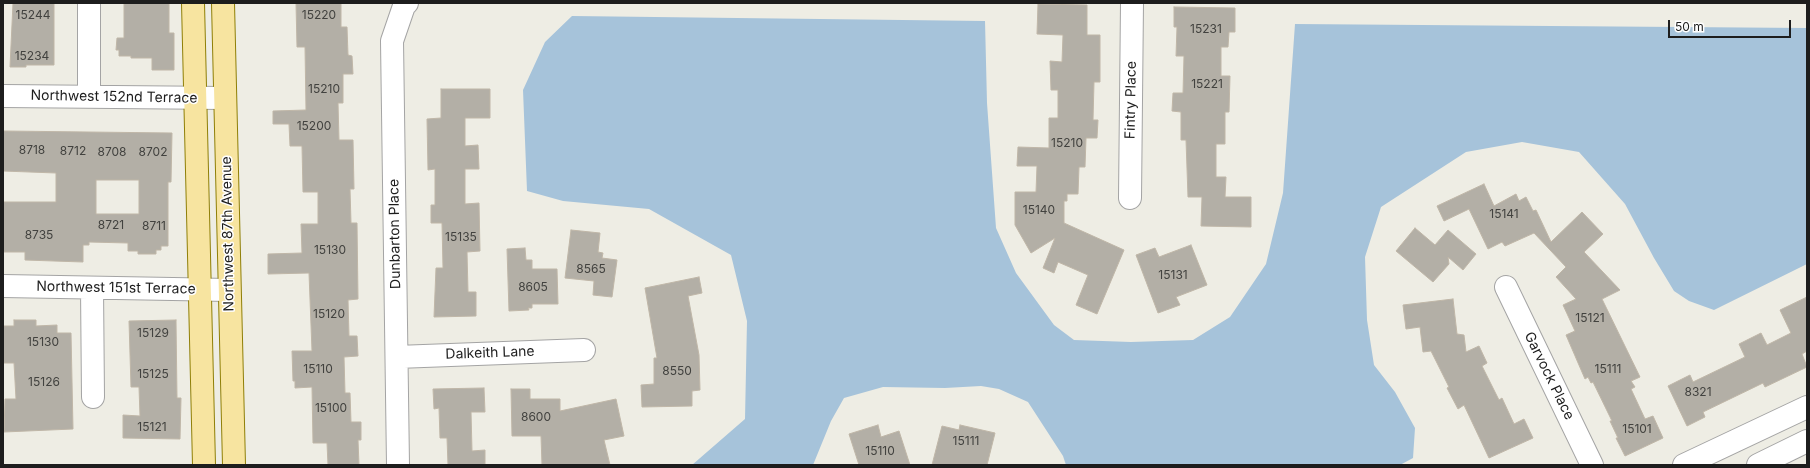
<!DOCTYPE html>
<html>
<head>
<meta charset="utf-8">
<style>
  body { margin:0 }
  #map { position:relative; width:1810px; height:468px; overflow:hidden; background:#eeede4; font-family:Inter,sans-serif }
  canvas { display:block }
  .frame { position:absolute; inset:0; border:4px solid #1d1d1d; pointer-events:none }
  .scale { position:absolute; left:1668px; top:20px; width:123px; height:18px; box-sizing:border-box; border:2px solid #1d1d1d; border-top:0; padding-left:5px; font-size:12px; line-height:14px; white-space:nowrap; color:#1d1d1d; -webkit-text-stroke:3px #fff; paint-order:stroke }
</style>
</head>
<body>
<div id="map">
<canvas width="1810" height="468"></canvas>
<div class="frame"></div>
<div class="scale">50 m</div>
</div>
<script>
const ctx = document.querySelector('canvas').getContext('2d');
ctx.lineJoin = 'round';
function paint(path, color) { ctx.fillStyle = color; ctx.fill(path, 'evenodd'); }
const shape = rows => new Path2D(rows.map(r => 'M' + r).join(''));
function trace(path, color, width, dash) { ctx.strokeStyle = color; ctx.lineWidth = width; ctx.lineCap = dash ? 'butt' : 'round'; ctx.setLineDash(dash || []); ctx.stroke(path); }
function write(font, color, halo, rows, align = 'center') {
  ctx.font = font + ' Inter,sans-serif'; ctx.lineWidth = 3; ctx.setLineDash([]); ctx.textBaseline = 'middle'; ctx.strokeStyle = halo; ctx.fillStyle = color; for (const [text, x, y, turn = 0] of rows) {
    ctx.save(); ctx.translate(x, y); ctx.rotate((+turn || 0) * Math.PI / 180); ctx.textAlign = isNaN(turn) ? turn : align; if (halo) ctx.strokeText(text, 0, 0); ctx.fillText(text, 0, 0); ctx.restore();
  }
}
paint(shape([
  [572,16,985,21,987,103,996,228,1016,273,1054,325,1074,340,1131,342,1193,340,1230,317,1266,264,1283,193,1295,24,1807,28,1807,264,1714,310,1689,301,1674,291,1654,258,1625,204,1579,152,1522,142,1466,152,1381,207,1365,257,1367,320,1374,365,1395,392,1415,428,1413,458,1400,465,1066,465,1063,456,1028,402,999,389,981,386,945,388,883,387,844,398,831,421,813,465,692,465,745,419,747,321,731,255,649,209,563,201,527,191,523,90,545,42]
]), '#a6c3da');
const building = shape([
  [13,3,54,3,54,65,26,65,26,67,10,67,13,3],
  [124,3,169,3,169,33,174,33,174,70,152,70,152,58,131,58,131,56,119,56,119,50,116,50,117,38,124,38,124,3],
  [296,3,341,3,341,27,347,27,348,55,352,56,353,74,343,74,343,103,338,103,339,140,353,140,354,189,350,189,351,223,357,223,358,299,348,300,349,336,357,336,358,356,344,357,345,393,350,393,351,422,361,422,361,440,358,440,359,465,328,465,327,443,313,443,312,387,295,388,295,381,293,381,292,351,312,351,309,273,268,274,268,254,302,253,301,224,318,224,318,192,303,192,302,146,290,146,289,124,273,124,273,111,306,110,305,47,297,47,296,3],
  [1038,4,1087,5,1087,35,1100,35,1100,82,1094,82,1093,120,1098,120,1097,138,1086,138,1085,167,1079,167,1078,194,1067,194,1067,201,1064,201,1064,223,1124,250,1097,314,1076,305,1088,275,1058,262,1054,273,1043,268,1055,238,1031,253,1015,225,1015,192,1036,192,1037,166,1017,166,1018,147,1049,148,1049,118,1058,118,1058,90,1051,90,1050,61,1062,62,1063,35,1037,34,1038,4],
  [1174,7,1235,8,1235,32,1229,32,1228,47,1221,47,1221,76,1230,76,1229,112,1225,112,1225,144,1216,144,1216,177,1226,177,1225,197,1251,197,1251,227,1201,226,1202,197,1188,197,1186,140,1181,140,1181,112,1172,111,1173,93,1183,93,1184,56,1176,56,1177,27,1174,27,1174,7],
  [441,89,490,89,490,118,465,118,465,146,478,145,479,169,465,169,465,204,479,203,480,251,467,252,468,292,476,292,476,316,434,317,436,268,443,268,442,223,431,223,431,205,435,205,435,169,428,170,427,119,441,118,441,89],
  [3,131,172,133,171,182,168,182,168,246,161,246,161,250,156,250,156,254,138,254,138,251,128,251,128,243,89,242,89,245,83,245,83,262,25,260,25,252,3,252,3,202,56,202,56,173,3,171,3,131],
  [96,180,139,180,139,214,96,214,96,180],
  [1484,184,1494,206,1516,194,1519,201,1526,197,1533,211,1536,210,1551,242,1582,212,1603,234,1584,252,1620,290,1602,299,1640,377,1631,381,1635,387,1631,389,1645,419,1653,416,1663,438,1625,456,1616,438,1618,438,1610,421,1612,421,1593,382,1591,383,1588,377,1585,379,1566,335,1575,331,1563,305,1576,299,1556,277,1566,267,1534,233,1505,246,1502,242,1488,249,1469,209,1444,221,1437,206,1484,184],
  [1415,228,1435,245,1448,230,1476,254,1463,270,1448,257,1449,264,1433,282,1396,251,1415,228],
  [571,230,600,233,598,252,603,253,602,258,617,260,612,297,593,295,594,281,565,278,571,230],
  [1191,245,1207,285,1176,297,1180,305,1158,313,1136,255,1155,248,1159,257,1191,245],
  [525,248,526,260,532,260,532,269,557,269,558,304,532,304,532,308,528,308,529,310,509,311,507,249,525,248],
  [699,277,702,293,688,296,699,355,700,390,692,391,692,406,642,407,641,385,654,384,654,358,657,358,645,288,699,277],
  [1807,297,1807,351,1802,354,1807,367,1765,387,1763,383,1703,412,1705,417,1687,426,1668,386,1690,375,1693,382,1745,357,1739,344,1761,333,1767,345,1791,333,1780,310,1807,297],
  [1453,299,1457,334,1464,335,1466,352,1479,346,1487,363,1482,366,1499,400,1502,398,1514,424,1524,419,1533,438,1489,458,1464,405,1458,409,1447,388,1449,387,1431,351,1423,352,1420,327,1406,329,1403,305,1453,299],
  [14,320,36,320,36,326,57,325,57,333,71,333,73,429,4,432,5,399,16,399,14,363,3,363,3,326,14,326,14,320],
  [176,320,177,398,181,398,180,439,123,438,123,415,140,416,139,387,131,387,129,321,176,320],
  [484,388,485,412,471,412,472,451,485,450,485,465,448,465,447,438,440,438,439,408,434,409,433,389,484,388],
  [511,389,530,389,530,399,560,399,560,411,616,399,624,436,604,440,610,465,542,465,541,436,512,436,511,389],
  [878,425,881,437,899,431,910,465,859,465,849,434,878,425],
  [960,425,995,433,987,465,932,465,942,426,959,430,960,425]
]);
paint(building, '#b3afa6');
trace(building, '#bfb6a7', 1);
const minor = shape([
  [89,3,89,96],
  [3,96,225,98],
  [1130,198,1132,3],
  [3,286,229,290],
  [1506,287,1592,465],
  [92,288,93,397],
  [397,357,584,350],
  [398,465,392,41,404,6,407,3],
  [1684,465,1807,407],
  [1758,465,1807,441]
]);
const major = shape([
  [193,3,204,465],
  [223,3,234,465]
]);
trace(minor, '#a4a4a4', 24);
trace(major, '#8f7f07', 24);
trace(minor, '#fff', 22);
trace(major, '#f7e4a0', 22);
write('12px', '#42423f', null, [
  ["15244",33,15],
  ["15220",319,15],
  ["15231",1206,29],
  ["15234",32,56],
  ["15221",1207,84],
  ["15210",324,89],
  ["15200",314,126],
  ["15210",1067,143],
  ["8718",32,150],
  ["8712",73,151],
  ["8708",112,152],
  ["8702",153,152],
  ["15140",1039,210],
  ["15141",1504,214],
  ["8721",111,225],
  ["8711",154,226],
  ["8735",39,235],
  ["15135",461,237],
  ["15130",330,250],
  ["8565",591,269],
  ["15131",1173,275],
  ["8605",533,287],
  ["15120",329,314],
  ["15121",1590,318],
  ["15129",153,333],
  ["15130",43,342],
  ["15110",318,369],
  ["15111",1608,369],
  ["8550",677,371],
  ["15125",153,374],
  ["15126",44,382],
  ["8321",1698,392],
  ["15100",331,408],
  ["8600",536,417],
  ["15121",152,427],
  ["15101",1637,429],
  ["15111",966,441],
  ["15110",880,451]
]);
write('14px', '#1d1d1d', '#fff', [
  ["Northwest 152nd Terrace",114,97,1],
  ["Fintry Place",1131,100,-89],
  ["Northwest 87th Avenue",228,234,-91],
  ["Dunbarton Place",395,234,-91],
  ["Northwest 151st Terrace",116,288,1],
  ["Dalkeith Lane",490,353,-2],
  ["Garvock Place",1549,376,64]
]);
</script>
</body>
</html>
